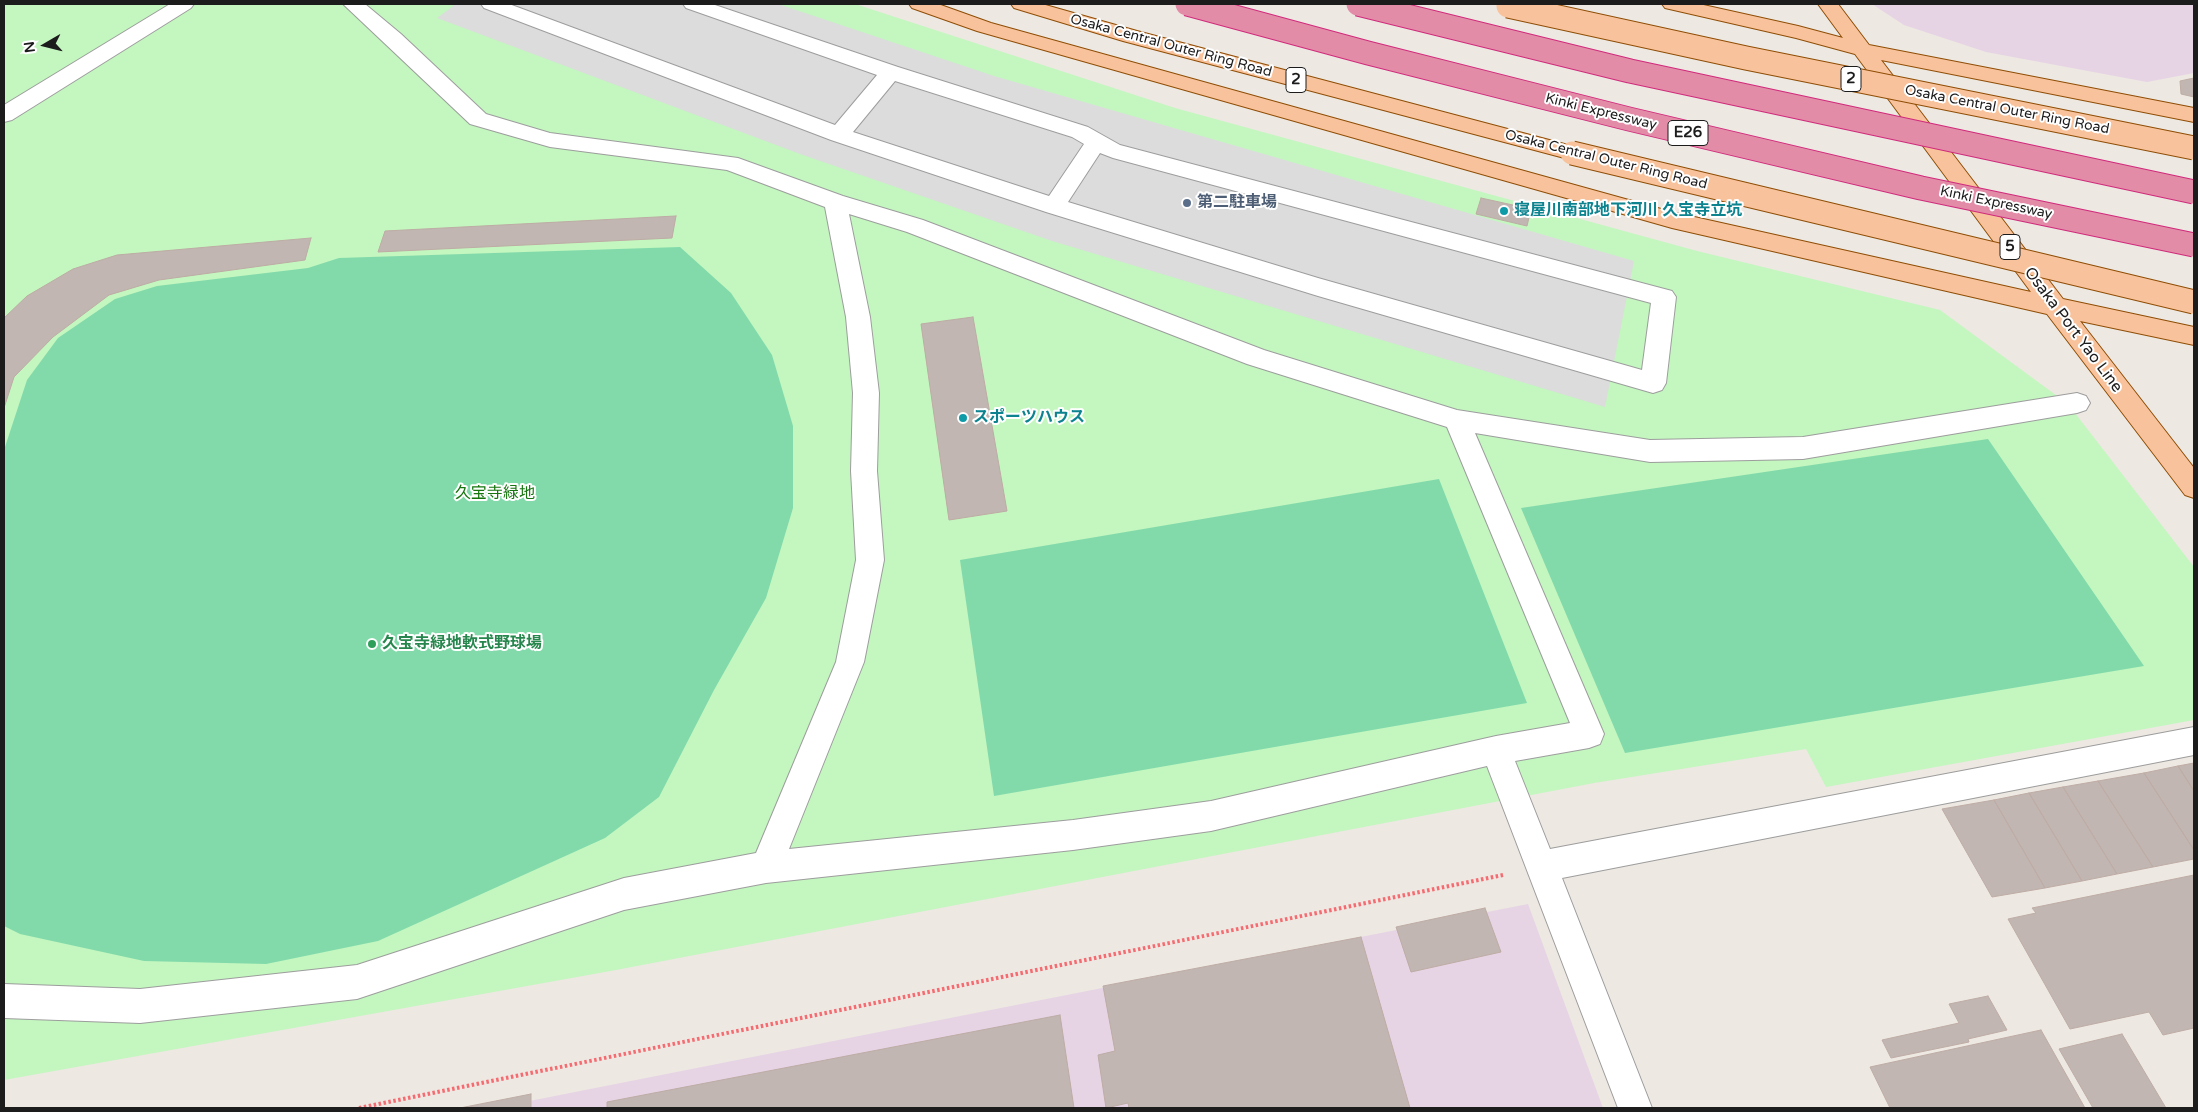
<!DOCTYPE html>
<html>
<head>
<meta charset="utf-8">
<style>
  body { margin:0 }
  #map { position:relative; width:2198px; height:1112px; overflow:hidden; background:#ede8e2; font-family:"Varela Round",sans-serif }
  canvas { display:block }
  .frame { position:absolute; inset:0; border:5px solid #1c1c1c; pointer-events:none }
  .north { position:absolute; left:20px; top:20px; width:50px; height:50px; -webkit-text-stroke:4px #fff; paint-order:stroke; rotate:262deg; font-size:14px; font-weight:700; line-height:20px; text-align:center; color:#1c1c1c }
  .north::after { content:''; display:block; margin:auto; width:18px; height:22px; background:#1c1c1c; clip-path:polygon(50% 0,100% 100%,50% 72%,0 100%) }
</style>
</head>
<body>
<div id="map">
<canvas width="2198" height="1112"></canvas>
<div class="frame"></div>
<div class="north">N</div>
</div>
<script>
const ctx = document.querySelector('canvas').getContext('2d');
ctx.lineJoin = 'round';
function paint(path, color) { ctx.fillStyle = color; ctx.fill(path, 'evenodd'); }
const shape = rows => new Path2D(rows.map(r => 'M' + r).join(''));
function trace(path, color, width, dash) { ctx.strokeStyle = color; ctx.lineWidth = width; ctx.lineCap = dash ? 'butt' : 'round'; ctx.setLineDash(dash || []); ctx.stroke(path); }
function write(font, color, halo, rows, align = 'center') {
  ctx.font = font + ' "Varela Round","Noto Sans JP",sans-serif'; ctx.lineWidth = 4; ctx.setLineDash([]); ctx.textBaseline = 'middle'; ctx.strokeStyle = halo; ctx.fillStyle = color; for (const [text, x, y, turn = 0] of rows) {
    ctx.save(); ctx.translate(x, y); ctx.rotate((+turn || 0) * Math.PI / 180); ctx.textAlign = isNaN(turn) ? turn : align; if (halo) ctx.strokeText(text, 0, 0); ctx.fillText(text, 0, 0); ctx.restore();
  }
}
paint(shape([
  [1872,4,2194,4,2194,73,2147,82,1986,52,1904,25],
  [1528,904,1603,1108,494,1108]
]), '#e6d4e5');
paint(shape([
  [4,4,855,4,1175,108,1697,251,1940,310,2068,404,2194,567,2194,720,1826,787,1806,749,1594,783,616,970,4,1080]
]), '#c3f7bf');
paint(shape([
  [680,247,731,293,772,355,793,426,793,508,766,598,714,690,659,797,605,838,378,941,266,964,144,961,20,934,4,926,4,450,27,380,58,338,115,299,157,286,308,268,339,258],
  [1988,439,2144,666,1625,753,1521,508],
  [1439,479,1527,703,994,796,960,560]
]), '#82daab');
paint(shape([
  [456,4,778,4,994,76,1634,261,1605,407,1052,241,800,154,437,18]
]), '#dcdcdc');
const building = shape([
  [2194,78,2194,97,2181,94,2180,81,2194,78],
  [1481,198,1531,209,1527,226,1476,214,1481,198],
  [676,216,672,238,378,252,385,231,676,216],
  [311,238,305,260,159,280,109,295,53,337,14,377,4,408,4,318,27,296,73,269,117,255,311,238],
  [973,317,1007,511,949,520,921,324,973,317],
  [2194,763,2194,791,2178,766,2194,763],
  [2178,766,2194,791,2194,850,2144,773,2178,766],
  [2144,773,2194,850,2194,859,2153,867,2098,781,2144,773],
  [2098,781,2153,867,2117,874,2063,787,2098,781],
  [2063,787,2117,874,2082,881,2029,793,2063,787],
  [2029,793,2082,881,2045,888,1994,800,2029,793],
  [1994,800,2045,888,1992,897,1942,809,1994,800],
  [2194,875,2194,1028,2163,1035,2149,1012,2070,1029,2008,919,2036,913,2032,908,2194,875],
  [1485,908,1501,952,1411,972,1396,927,1485,908],
  [1361,937,1410,1108,1129,1108,1128,1103,1106,1108,1098,1055,1115,1051,1103,986,1361,937],
  [1988,996,2007,1030,1968,1039,1969,1042,1891,1058,1882,1040,1959,1023,1949,1004,1988,996],
  [1060,1015,1074,1108,607,1108,607,1102,1060,1015],
  [2041,1030,2085,1108,1890,1108,1870,1067,2041,1030],
  [2122,1034,2166,1108,2093,1108,2059,1049,2122,1034],
  [531,1094,531,1108,460,1108,531,1094]
]);
paint(building, '#c1b6b2');
trace(building, '#beaca5', 1);
const minor = shape([
  [170,4,194,4,191,8,12,120,4,122,4,105,170,4],
  [343,4,365,4,401,34,486,114,550,133,738,158,843,196,923,220,1264,350,1457,410,1650,440,1803,437,2077,393,2086,396,2090,403,2086,410,2077,413,1803,459,1650,462,1475,433,1604,734,1600,744,1589,748,1515,761,1550,849,2194,727,2194,755,1562,878,1652,1108,1618,1108,1487,766,1211,831,1073,850,766,883,624,910,357,999,140,1023,4,1018,4,984,140,989,357,965,624,878,756,853,836,662,856,560,851,471,853,393,846,317,825,207,727,170,550,147,470,124,343,4],
  [849,214,907,232,1247,364,1447,427,1570,723,1496,736,1211,801,1073,820,789,849,864,662,884,560,877,471,879,393,870,317,849,214],
  [481,4,509,4,835,125,877,75,686,8,683,4,712,4,898,67,1088,127,1120,145,1672,291,1676,297,1666,383,1662,390,1653,393,1318,296,1046,212,831,140,484,8,481,4],
  [895,81,1072,137,1084,144,1049,196,853,132,895,81],
  [1100,153,1113,158,1651,303,1642,370,1318,278,1068,202,1100,153]
]);
const major = shape([
  [909,4,938,4,991,23,1672,212,2031,292,1855,54,1796,38,1665,8,1662,4,1699,4,1798,26,1843,38,1818,4,1838,4,1869,45,2194,108,2194,122,1881,60,2063,299,2194,327,2194,345,2080,321,2194,468,2194,498,2185,495,2047,314,1672,228,977,31,912,8,909,4],
  [1011,4,1042,4,1137,31,1572,146,1580,148,1583,153,1580,158,1572,160,1123,41,1014,8,1011,4]
]);
trace(minor, '#9d9d9d', 2);
trace(major, '#8f4d05', 2);
trace(shape([
  [359,1108,1503,875]
]), '#f46c72', 4, [2.5, 2.5]);
paint(minor, '#fff');
paint(major, '#f8c39c');
const majorBridge = shape([
  [1508,6,1746,58,2194,148],
  [1572,153,2194,302]
]);
const highwayBridge = shape([
  [1187,4,1368,53,1629,119,1921,188,2194,245],
  [1358,4,1630,71,2194,192]
]);
trace(majorBridge, '#8f4d05', 25, []);
trace(highwayBridge, '#d02a7b', 25, []);
trace(majorBridge, '#f8c39c', 23);
trace(highwayBridge, '#e28ca8', 23);
for (const [x, y, r, color] of [
  [1187,203,5,"#5c6f8a"],
  [1504,211,5,"#0f9aa8"],
  [963,418,5,"#0f9aa8"],
  [372,644,5,"#2e9e5b"]
]) { const dot = new Path2D(); dot.arc(x, y, r, 0, 2 * Math.PI); ctx.fillStyle = color; ctx.fill(dot); trace(dot, '#fff', 2); }
write('14px', '#1c1c1c', '#fff', [
  ["Osaka Central Outer Ring Road",1171,46,15],
  ["Osaka Central Outer Ring Road",2007,110,11],
  ["Kinki Expressway",1601,112,14],
  ["Osaka Central Outer Ring Road",1606,160,14],
  ["Kinki Expressway",1996,203,12]
]);
for (const [x, y, w] of [
  [1851,79,20],
  [1296,80,20],
  [1688,133,40],
  [2010,247,20]
]) { const box = new Path2D(); box.roundRect(x - w / 2, y - 12.5, w, 25, 4); ctx.fillStyle = '#fff'; ctx.fill(box); trace(box, '#1c1c1c', 1); }
write('bold 15px', '#1c1c1c', null, [
  ["2",1851,79],
  ["2",1296,80],
  ["E26",1688,133],
  ["5",2010,247]
]);
write('bold 16px', '#4e5e75', '#fff', [
  ["第二駐車場",1197,203]
], 'left');
write('bold 16px', '#0d838f', '#fff', [
  ["寝屋川南部地下河川 久宝寺立坑",1514,211],
  ["スポーツハウス",973,418]
], 'left');
write('16px', '#1c1c1c', '#fff', [
  ["Osaka Port Yao Line",2073,330,53]
]);
write('16px', '#16750f', '#fff', [
  ["久宝寺緑地",495,494]
]);
write('bold 16px', '#27864d', '#fff', [
  ["久宝寺緑地軟式野球場",382,644]
], 'left');
</script>
</body>
</html>
